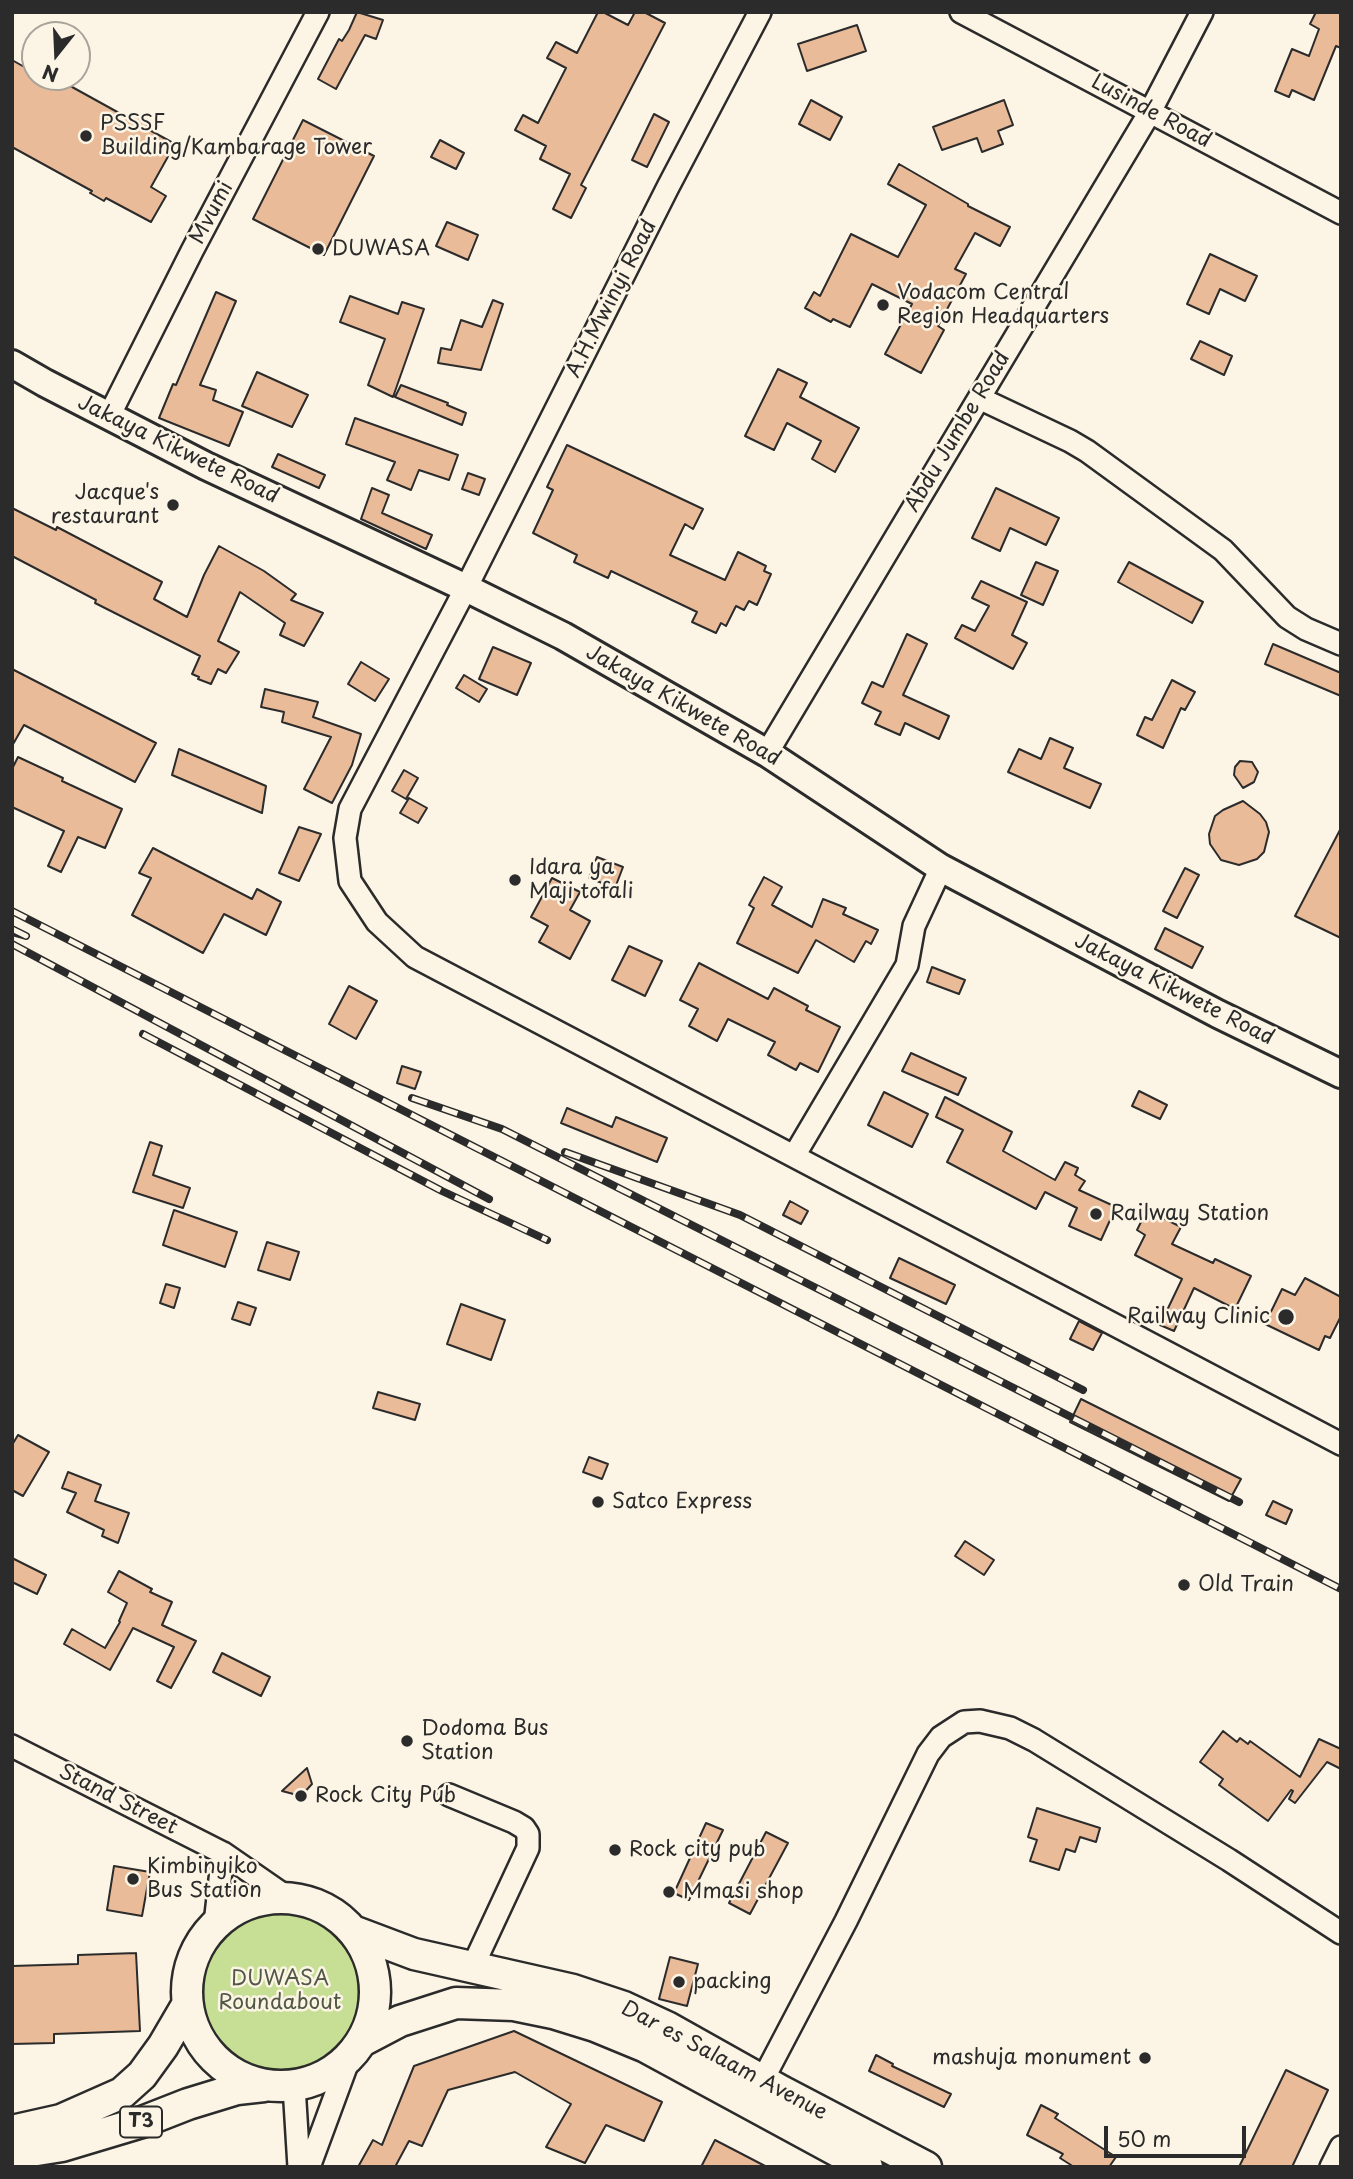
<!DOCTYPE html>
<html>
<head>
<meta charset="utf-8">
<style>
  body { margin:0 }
  #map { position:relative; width:1353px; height:2179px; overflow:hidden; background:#fcf5e5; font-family:"Playpen Sans",sans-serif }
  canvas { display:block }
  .frame { position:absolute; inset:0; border:14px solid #2b2b2b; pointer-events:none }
  .north { position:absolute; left:21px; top:21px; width:70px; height:70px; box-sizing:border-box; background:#fcf5e5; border:2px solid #a8a49b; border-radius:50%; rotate:198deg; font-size:19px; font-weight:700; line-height:28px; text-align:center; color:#2b2b2b }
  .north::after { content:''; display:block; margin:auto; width:24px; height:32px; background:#2b2b2b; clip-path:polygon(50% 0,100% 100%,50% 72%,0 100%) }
  .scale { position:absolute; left:1104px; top:2126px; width:142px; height:32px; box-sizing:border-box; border:4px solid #2b2b2b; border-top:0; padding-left:9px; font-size:21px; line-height:24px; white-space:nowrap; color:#2b2b2b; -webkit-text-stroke:5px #fcf5e5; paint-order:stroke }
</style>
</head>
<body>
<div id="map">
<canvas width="1353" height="2179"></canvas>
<div class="frame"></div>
<div class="north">N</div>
<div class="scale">50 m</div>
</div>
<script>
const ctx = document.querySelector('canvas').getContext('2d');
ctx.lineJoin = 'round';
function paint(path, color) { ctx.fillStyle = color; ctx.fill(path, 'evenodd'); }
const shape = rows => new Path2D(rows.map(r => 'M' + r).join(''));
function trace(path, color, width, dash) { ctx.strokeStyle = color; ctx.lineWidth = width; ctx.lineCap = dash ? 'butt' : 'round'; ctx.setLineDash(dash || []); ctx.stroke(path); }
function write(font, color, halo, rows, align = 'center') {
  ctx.font = font + ' "Playpen Sans",sans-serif'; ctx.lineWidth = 5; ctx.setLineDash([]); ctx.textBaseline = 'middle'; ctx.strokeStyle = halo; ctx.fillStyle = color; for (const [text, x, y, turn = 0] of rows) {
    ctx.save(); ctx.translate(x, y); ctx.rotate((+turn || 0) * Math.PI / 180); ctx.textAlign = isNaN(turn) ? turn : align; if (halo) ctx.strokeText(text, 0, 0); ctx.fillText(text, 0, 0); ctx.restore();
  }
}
paint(shape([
  '195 1991a84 84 0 1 1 168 0a84 84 0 1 1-168 0Z'
]), '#c6df95');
const building = shape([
  [357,12,383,20,376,39,365,35,336,89,318,79,339,39,342,41,349,30,357,12],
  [598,12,603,12,628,25,635,12,644,12,665,23,581,185,586,188,571,218,553,209,570,174,540,159,546,146,515,130,523,115,538,123,566,68,547,58,556,42,577,53,598,12],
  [1316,12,1341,12,1341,48,1336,46,1314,100,1292,90,1289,97,1275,91,1292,49,1309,56,1319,29,1310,24,1316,12],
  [857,25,866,51,807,71,798,44,857,25],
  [12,60,35,73,35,77,54,77,130,119,134,112,150,121,146,128,175,144,151,187,166,196,151,222,106,198,104,201,90,193,92,191,12,147,12,60],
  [811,100,842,117,830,140,799,124,811,100],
  [1004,100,1013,125,998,131,1003,144,982,152,977,138,942,150,933,127,1004,100],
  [654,114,669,122,647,167,632,160,654,114],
  [303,120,374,156,324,255,253,219,303,120],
  [440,140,464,153,456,169,431,157,440,140],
  [899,164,968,204,968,206,1010,227,1000,246,975,233,955,269,966,274,938,326,944,330,921,373,885,354,912,304,872,284,850,327,833,319,831,322,805,308,814,292,820,296,851,234,898,257,926,205,888,184,899,164],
  [447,222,478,235,468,260,436,246,447,222],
  [1210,254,1257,276,1245,301,1220,289,1209,314,1187,304,1210,254],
  [216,292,236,301,200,385,216,390,213,400,243,412,229,446,159,418,173,384,176,385,216,292],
  [350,296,398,314,402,302,424,309,393,397,368,385,385,339,340,322,350,296],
  [493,300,503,304,481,370,438,363,441,348,451,350,461,320,482,327,493,300],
  [1200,341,1232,356,1224,375,1191,359,1200,341],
  [778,369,807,383,800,397,859,428,835,472,812,459,821,441,787,423,774,450,745,436,778,369],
  [257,372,308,395,292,427,242,406,257,372],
  [401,385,448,403,447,405,466,413,462,425,395,397,401,385],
  [355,418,458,455,449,480,419,470,411,490,387,480,395,462,346,444,355,418],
  [567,445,703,509,693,529,685,524,670,555,725,580,738,552,766,566,764,571,771,574,757,605,749,601,744,610,736,606,726,626,721,623,716,633,692,622,697,612,611,571,608,578,574,562,577,555,533,533,553,490,547,487,567,445],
  [278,454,325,475,319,488,272,467,278,454],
  [468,473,485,479,479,495,462,489,468,473],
  [372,488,389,495,382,513,432,535,426,549,361,519,372,488],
  [996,488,1059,518,1046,545,1010,528,1000,551,972,538,996,488],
  [12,508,56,530,57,527,162,582,154,599,187,617,204,575,219,546,264,571,296,594,291,600,323,613,304,646,280,635,285,623,240,592,218,641,239,652,226,673,218,669,211,684,198,679,199,677,192,674,200,656,95,603,96,600,12,556,12,508],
  [1036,562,1058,571,1043,605,1021,595,1036,562],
  [1129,562,1203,602,1192,623,1118,582,1129,562],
  [981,581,1027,602,1012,635,1027,643,1013,669,955,638,962,625,975,631,989,606,972,598,981,581],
  [907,634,927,644,903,695,949,716,939,739,905,723,900,735,875,724,881,712,862,703,872,682,883,687,907,634],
  [1273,644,1341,673,1341,696,1265,664,1273,644],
  [493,647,531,663,517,695,479,679,493,647],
  [361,662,389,679,375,701,348,684,361,662],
  [12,669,156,743,135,782,24,725,12,746,12,669],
  [464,675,487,689,479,702,456,688,464,675],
  [1172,680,1195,692,1185,710,1181,708,1163,748,1137,735,1145,717,1152,720,1172,680],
  [265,689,318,702,313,717,361,734,352,765,332,803,304,789,331,737,282,722,284,712,261,707,265,689],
  [1050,738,1073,748,1064,768,1101,784,1090,808,1008,772,1019,749,1041,759,1050,738],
  [179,749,266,786,262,813,172,775,179,749],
  [18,757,63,778,62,781,122,809,105,848,78,837,61,872,48,866,64,831,12,807,12,769,18,757],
  [1240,761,1252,762,1258,772,1254,782,1243,788,1234,775,1235,767,1240,761],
  [404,770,418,778,406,799,392,791,404,770],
  [409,798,427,808,418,823,400,813,409,798],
  [1243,801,1260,814,1266,822,1269,832,1264,852,1257,859,1239,865,1221,860,1210,844,1209,834,1215,816,1223,810,1243,801],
  [299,827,321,834,299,881,279,873,299,827],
  [1341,828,1341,938,1295,916,1341,828],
  [153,848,252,899,257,889,281,902,266,935,224,914,203,953,132,915,151,878,139,873,153,848],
  [597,857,623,867,615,888,589,878,597,857],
  [1185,868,1199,875,1177,918,1163,911,1185,868],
  [764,877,782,887,772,905,812,927,823,899,846,908,843,914,878,930,871,944,866,941,854,962,816,940,798,973,737,943,754,908,749,905,764,877],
  [552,878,580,892,570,910,590,921,570,959,539,942,548,926,531,917,552,878],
  [1165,928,1203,947,1192,968,1155,949,1165,928],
  [629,946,662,961,645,996,612,980,629,946],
  [699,963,768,999,774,988,808,1006,806,1010,840,1027,818,1072,800,1063,796,1070,768,1055,775,1042,728,1019,717,1041,689,1026,698,1009,680,1000,699,963],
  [932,967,965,980,959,994,927,982,932,967],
  [349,986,377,1001,356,1039,329,1024,349,986],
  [911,1053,966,1078,958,1095,902,1071,911,1053],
  [402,1066,421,1072,415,1089,397,1083,402,1066],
  [1139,1091,1167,1105,1160,1119,1132,1106,1139,1091],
  [884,1092,928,1114,912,1147,868,1125,884,1092],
  [945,1097,1012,1132,1003,1151,1055,1180,1065,1162,1078,1168,1075,1175,1085,1181,1079,1190,1116,1207,1101,1240,1069,1226,1077,1208,1045,1192,1036,1209,947,1162,963,1130,936,1117,945,1097],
  [567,1108,612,1127,616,1117,667,1138,657,1162,561,1123,567,1108],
  [150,1142,162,1146,153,1175,190,1188,183,1208,133,1192,150,1142],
  [790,1201,808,1211,801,1224,783,1215,790,1201],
  [174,1210,237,1232,225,1267,163,1245,174,1210],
  [1147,1210,1181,1227,1172,1244,1213,1263,1215,1259,1251,1276,1235,1309,1194,1288,1174,1331,1160,1325,1182,1279,1135,1255,1145,1235,1137,1230,1147,1210],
  [267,1242,299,1252,290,1280,258,1270,267,1242],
  [899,1258,955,1285,946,1304,890,1278,899,1258],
  [1305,1278,1341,1297,1341,1316,1330,1338,1325,1336,1319,1350,1265,1324,1282,1289,1295,1295,1305,1278],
  [166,1284,180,1288,174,1308,160,1303,166,1284],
  [238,1302,256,1308,250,1325,232,1319,238,1302],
  [461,1304,505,1320,491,1360,447,1344,461,1304],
  [1079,1321,1102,1333,1093,1350,1070,1339,1079,1321],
  [378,1392,420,1404,415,1420,373,1408,378,1392],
  [1081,1399,1241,1479,1229,1501,1070,1422,1081,1399],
  [18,1435,49,1452,23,1496,12,1490,12,1445,18,1435],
  [589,1457,608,1464,602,1479,583,1472,589,1457],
  [68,1472,101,1485,95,1501,129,1513,118,1543,102,1536,104,1530,67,1512,76,1493,62,1488,68,1472],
  [1273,1501,1292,1510,1286,1524,1266,1515,1273,1501],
  [965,1541,994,1560,984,1575,955,1556,965,1541],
  [12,1558,46,1575,37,1594,12,1582,12,1558],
  [119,1571,152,1589,150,1592,172,1602,162,1625,196,1641,171,1688,157,1681,174,1647,133,1628,110,1670,64,1644,72,1629,105,1648,120,1622,119,1621,127,1603,108,1592,119,1571],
  [222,1653,270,1677,261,1696,213,1672,222,1653],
  [1223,1731,1237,1742,1240,1738,1248,1744,1250,1741,1300,1777,1319,1739,1341,1749,1341,1769,1327,1762,1295,1803,1289,1799,1293,1791,1291,1790,1268,1821,1219,1785,1223,1779,1200,1762,1223,1731],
  [307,1768,312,1784,301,1796,282,1791,307,1768],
  [1037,1808,1100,1828,1096,1842,1080,1837,1075,1852,1066,1849,1059,1870,1030,1861,1037,1840,1028,1837,1037,1808],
  [706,1823,723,1830,689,1900,674,1893,706,1823],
  [766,1832,788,1843,750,1914,729,1903,766,1832],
  [114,1866,150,1872,142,1916,107,1910,114,1866],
  [136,1953,140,2031,54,2034,54,2043,12,2044,12,1966,78,1964,78,1955,136,1953],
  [670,1957,698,1964,687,2006,659,1999,670,1957],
  [514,2031,662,2102,644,2141,606,2125,585,2163,546,2147,571,2104,515,2072,448,2090,422,2146,409,2141,395,2167,358,2167,373,2140,382,2145,414,2066,514,2031],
  [876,2055,893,2064,892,2066,951,2094,944,2107,869,2071,876,2055],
  [1286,2070,1328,2090,1292,2167,1239,2167,1286,2070],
  [1041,2105,1058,2114,1055,2118,1116,2157,1109,2167,1074,2167,1060,2158,1063,2154,1027,2135,1041,2105],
  [715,2140,767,2167,701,2167,715,2140]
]);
paint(building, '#e9bb99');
trace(building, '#2b2b2b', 2);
const minor = shape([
  [760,12,668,187,466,588,350,809,345,838,350,881,377,922,415,957,1341,1444],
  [961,12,1341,213],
  [979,398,1070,441,1087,451,1223,550,1287,617,1306,629,1341,644],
  [109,416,192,251,318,12],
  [767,753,1150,112,1202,12],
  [794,1156,907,965,914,926,941,868],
  [12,1746,223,1853,288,1898],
  [449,1795,514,1822,524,1828,528,1834,528,1848,472,1968],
  [215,1924,223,1853],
  [762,2081,846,1921,928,1754,941,1737,964,1722,980,1721,1010,1728,1034,1740,1229,1860,1341,1933],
  [294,2086,299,2167],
  [309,2167,350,2056],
  [1331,2167,1341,2147]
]);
const major = shape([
  [12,364,45,383,206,466,466,588,563,636,767,753,941,868,1218,1014,1341,1074]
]);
const highway = shape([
  '187 1992a94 94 0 1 1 188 0a94 94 0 1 1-188 0Z',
  [353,1931,414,1954,573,1990,624,2007,667,2027,781,2091,926,2167],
  [362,2041,400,2021,456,2003,514,2005,553,2013,595,2026,646,2047,867,2167],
  [12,2131,61,2120,122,2093,142,2075,163,2046,187,2005],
  [12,2154,62,2146,142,2122,188,2104,237,2089,264,2086]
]);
trace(minor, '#2b2b2b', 26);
trace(major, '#2b2b2b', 32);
trace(highway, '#2b2b2b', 35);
trace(minor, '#fcf5e5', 21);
trace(major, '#fcf5e5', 26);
trace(highway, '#fcf5e5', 30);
const rail = shape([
  [12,911,1341,1589],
  [12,929,26,936,12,932],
  [12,944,489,1199],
  [143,1034,442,1191,547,1240],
  [412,1098,502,1129,1239,1502],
  [565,1152,740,1215,1083,1390]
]);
trace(rail, '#2b2b2b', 8);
trace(rail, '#fcf5e5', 5, [16]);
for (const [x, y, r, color] of [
  [86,136,7,"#2b2b2b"],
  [318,249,7,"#2b2b2b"],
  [883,305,7,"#2b2b2b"],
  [173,505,7,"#2b2b2b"],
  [515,880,7,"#2b2b2b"],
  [1096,1214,7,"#2b2b2b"],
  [1286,1317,9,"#2b2b2b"],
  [598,1502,7,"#2b2b2b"],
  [1184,1585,7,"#2b2b2b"],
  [407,1741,7,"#2b2b2b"],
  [301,1796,7,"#2b2b2b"],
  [615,1850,7,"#2b2b2b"],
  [133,1879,7,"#2b2b2b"],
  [669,1892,7,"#2b2b2b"],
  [679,1982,7,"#2b2b2b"],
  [1145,2058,7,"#2b2b2b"]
]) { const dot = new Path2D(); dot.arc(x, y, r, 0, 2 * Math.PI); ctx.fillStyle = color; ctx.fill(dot); trace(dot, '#fcf5e5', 2.5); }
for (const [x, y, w] of [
  [141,2122,42]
]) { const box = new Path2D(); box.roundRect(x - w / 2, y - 15.5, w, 31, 5); ctx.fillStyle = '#fcf5e5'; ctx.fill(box); trace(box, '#2b2b2b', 2); }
write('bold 19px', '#2b2b2b', null, [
  ["T3",141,2122]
]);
write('21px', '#2b2b2b', '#fcf5e5', [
  ["Lusinde Road",1151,112,28],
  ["Mvumi",212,213,-62],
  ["A.H.Mwinyi Road",612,299,-63],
  ["Abdu Jumbe Road",958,432,-59],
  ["Jakaya Kikwete Road",178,450,26],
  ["Jakaya Kikwete Road",683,706,30],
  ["Jakaya Kikwete Road",1174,990,27],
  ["Stand Street",118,1800,27],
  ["Dar es Salaam Avenue",724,2061,28]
]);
write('21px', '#2b2b2b', '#fcf5e5', [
  ["PSSSF",100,124],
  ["Building/Kambarage Tower",100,148],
  ["DUWASA",332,249],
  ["Vodacom Central",897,293],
  ["Region Headquarters",897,317],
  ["Jacque's",159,493,"right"],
  ["restaurant",159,517,"right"],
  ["Idara ya",529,868],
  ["Maji tofali",529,892],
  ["Railway Station",1110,1214],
  ["Railway Clinic",1270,1317,"right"],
  ["Satco Express",612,1502],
  ["Old Train",1198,1585],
  ["Dodoma Bus",421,1729],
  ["Station",421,1753],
  ["Rock City Pub",315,1796],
  ["Rock city pub",629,1850],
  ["Kimbinyiko",147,1867],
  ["Bus Station",147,1891],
  ["Mmasi shop",683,1892],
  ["packing",693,1982],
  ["mashuja monument",1131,2058,"right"]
], 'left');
write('21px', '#525846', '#fcf5e5', [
  ["DUWASA",280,1979],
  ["Roundabout",280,2003]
]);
</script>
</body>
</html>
